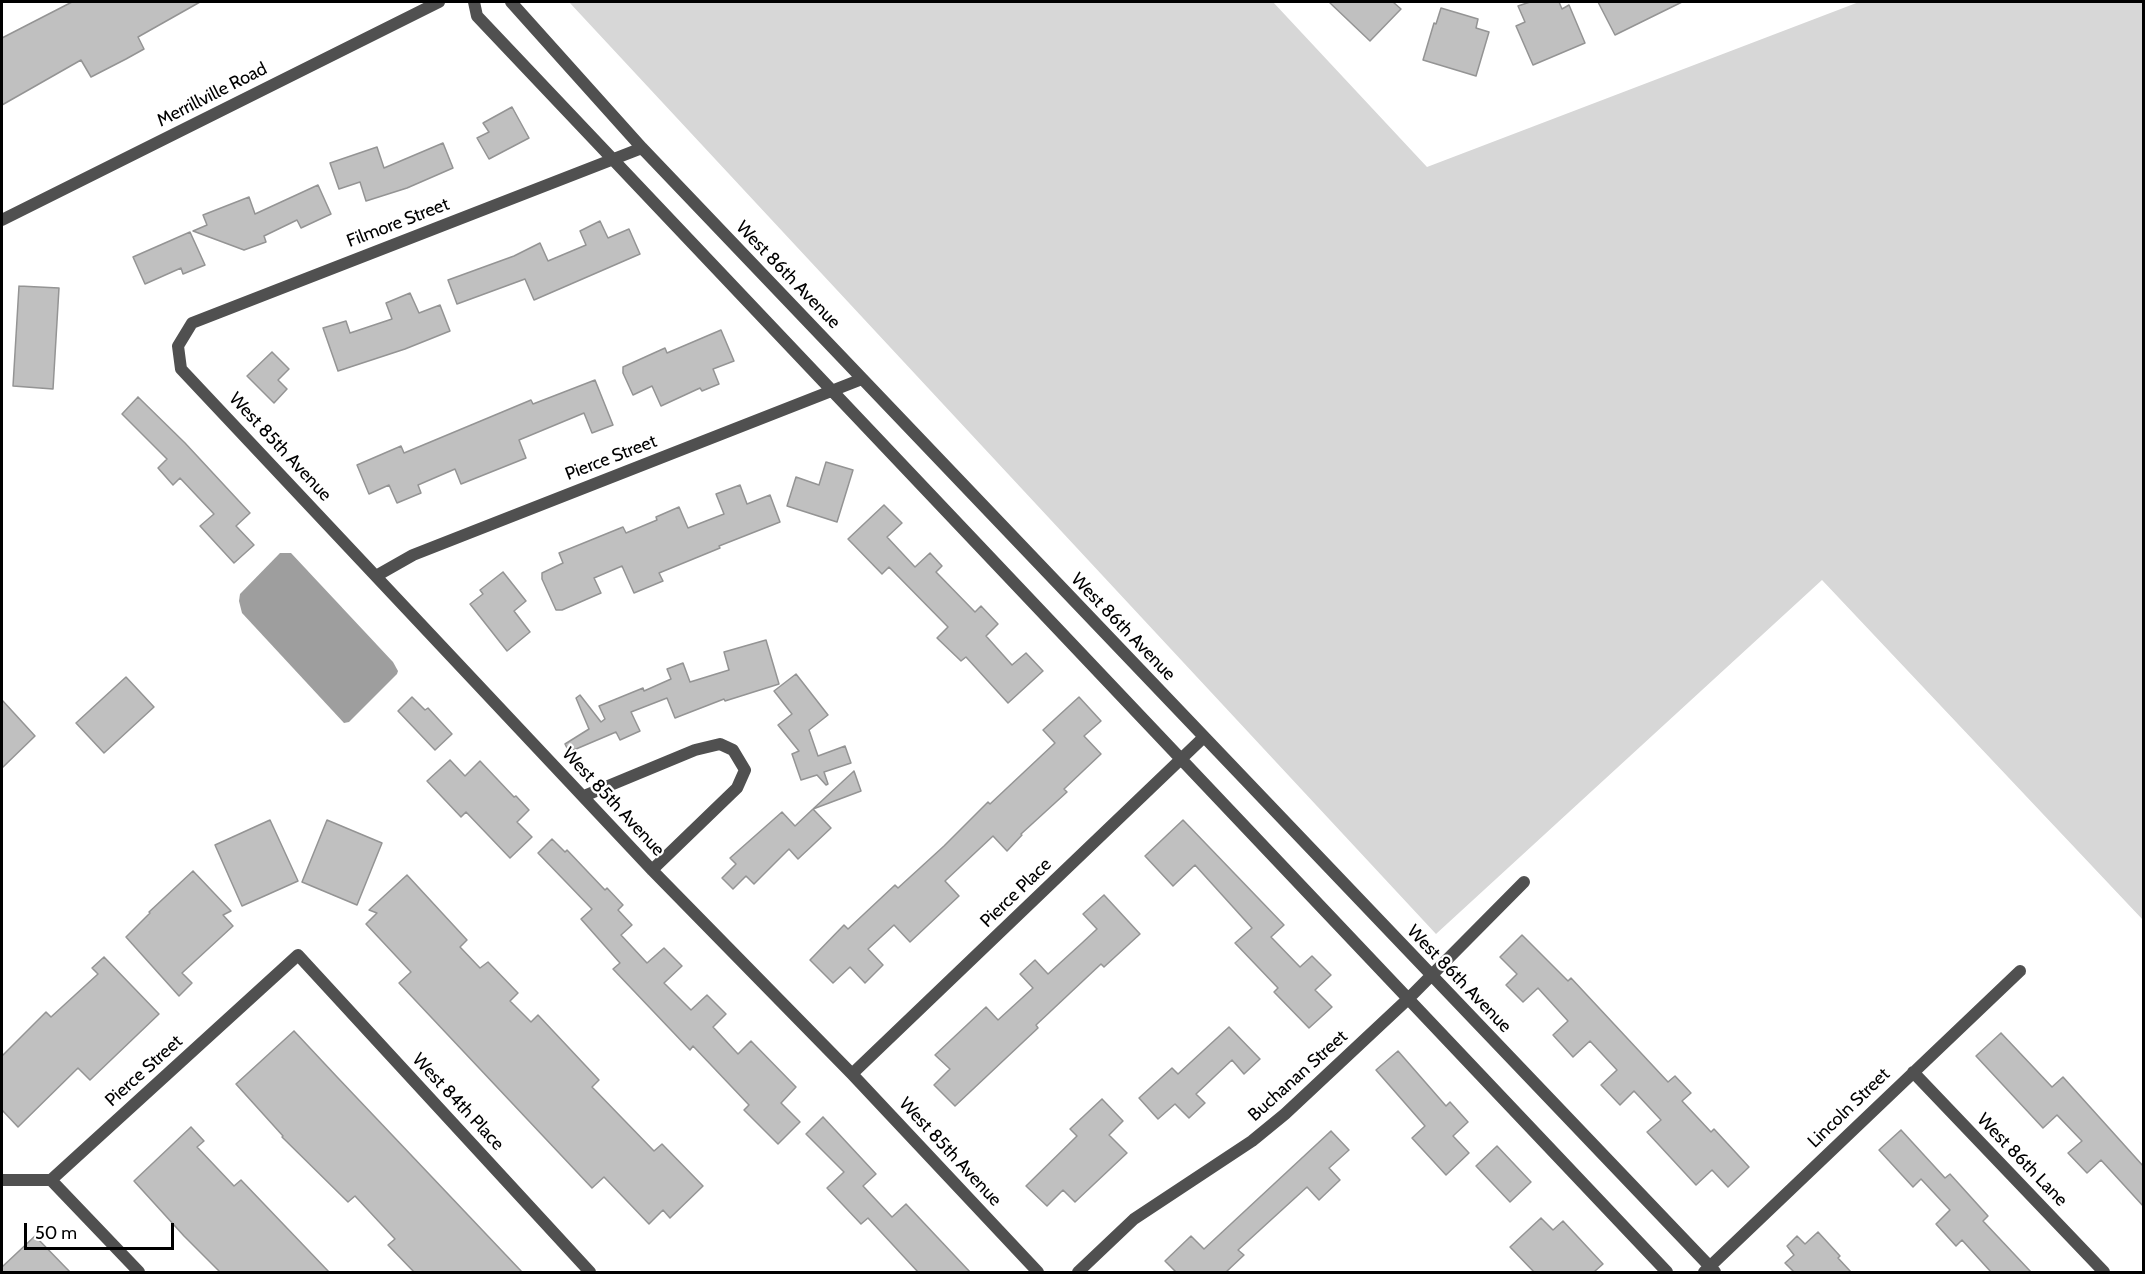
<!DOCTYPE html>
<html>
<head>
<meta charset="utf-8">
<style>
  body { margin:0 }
  #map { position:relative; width:2145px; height:1274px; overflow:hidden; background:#fff; font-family:Cabin,sans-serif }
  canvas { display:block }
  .frame { position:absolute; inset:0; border:3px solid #000; pointer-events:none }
  .scale { position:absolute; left:24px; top:1223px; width:150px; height:27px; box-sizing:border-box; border:3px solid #000; border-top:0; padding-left:8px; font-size:18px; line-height:21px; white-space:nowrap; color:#000; -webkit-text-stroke:4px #fff; paint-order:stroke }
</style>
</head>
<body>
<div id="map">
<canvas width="2145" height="1274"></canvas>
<div class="frame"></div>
<div class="scale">50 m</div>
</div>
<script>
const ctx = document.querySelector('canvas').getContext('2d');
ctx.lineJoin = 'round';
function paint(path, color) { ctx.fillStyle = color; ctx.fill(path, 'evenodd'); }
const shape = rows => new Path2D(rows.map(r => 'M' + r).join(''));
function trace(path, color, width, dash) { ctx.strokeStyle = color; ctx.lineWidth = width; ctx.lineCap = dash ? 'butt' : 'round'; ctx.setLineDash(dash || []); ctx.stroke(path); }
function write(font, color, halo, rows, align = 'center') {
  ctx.font = font + ' Cabin,sans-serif'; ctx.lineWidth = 4.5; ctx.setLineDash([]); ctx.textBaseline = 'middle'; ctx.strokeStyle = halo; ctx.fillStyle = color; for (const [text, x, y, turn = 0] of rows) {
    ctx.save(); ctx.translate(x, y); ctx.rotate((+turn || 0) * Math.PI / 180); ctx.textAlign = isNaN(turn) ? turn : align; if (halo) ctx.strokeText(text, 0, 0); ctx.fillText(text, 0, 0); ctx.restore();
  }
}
paint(shape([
  [569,2,1273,2,1427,167,1859,2,2143,2,2143,920,1822,580,1436,934]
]), '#d7d7d7');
paint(shape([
  [280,553,291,553,393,662,398,671,397,674,349,722,344,723,242,613,239,601,240,594]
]), '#9e9e9e');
const building = shape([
  [72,2,200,2,138,37,144,49,126,59,91,77,81,60,2,105,2,38,72,2],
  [1329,2,1393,2,1401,9,1370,41,1329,2],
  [1530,2,1559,2,1562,9,1569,5,1585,43,1533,65,1516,26,1525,22,1518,6,1530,2],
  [1598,2,1682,2,1615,35,1598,2],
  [1441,8,1478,19,1476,28,1489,32,1476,76,1423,60,1434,23,1436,24,1441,8],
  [512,107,529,138,489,159,477,138,489,132,483,123,512,107],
  [443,143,453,168,407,188,366,201,360,182,339,189,330,163,377,147,384,168,443,143],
  [318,185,331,214,301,228,297,220,264,236,266,242,244,250,193,231,207,225,203,215,249,197,255,214,318,185],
  [600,221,608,238,629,229,640,254,534,300,525,279,457,304,448,280,514,256,540,243,548,261,586,245,580,231,600,221],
  [190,232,205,265,183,274,181,268,145,284,133,257,190,232],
  [19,286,59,288,53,389,13,386,19,286],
  [410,293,419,313,440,305,450,331,405,349,338,371,323,328,346,321,350,333,392,319,386,303,410,293],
  [721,330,734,361,713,369,719,384,702,391,700,388,661,406,652,386,633,395,623,373,623,367,665,348,667,353,721,330],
  [272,352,289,369,278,380,287,389,274,403,247,376,272,352],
  [595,380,613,425,592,433,584,413,519,440,526,458,461,484,455,469,418,485,421,493,397,503,389,485,369,494,357,465,401,446,404,453,531,400,533,404,595,380],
  [138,397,185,443,250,513,236,526,254,545,234,563,200,526,214,514,180,478,173,485,158,468,167,459,122,414,138,397],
  [826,462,853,470,837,522,787,506,796,477,819,485,826,462],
  [740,485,747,504,770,495,780,522,719,546,720,548,659,573,663,581,634,593,622,566,594,578,601,593,562,610,556,610,542,579,542,573,563,563,559,553,623,527,626,533,657,520,656,517,679,507,688,528,724,514,716,494,740,485],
  [884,505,902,523,887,537,915,567,930,553,942,566,936,572,975,612,981,606,998,624,986,636,1012,665,1026,653,1043,671,1008,703,966,657,961,661,937,638,948,627,889,567,882,574,848,539,884,505],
  [503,572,526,601,514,611,530,632,507,651,470,604,483,594,480,590,503,572],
  [766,640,779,684,725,701,724,699,675,718,667,698,631,712,640,731,620,740,616,732,569,752,565,744,589,729,576,698,580,695,601,722,605,719,599,706,643,688,644,691,671,679,667,669,683,663,690,682,729,670,724,652,766,640],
  [796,674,828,715,809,730,818,756,845,746,851,763,824,772,828,784,826,785,817,775,801,780,792,754,799,751,778,725,792,714,774,691,796,674],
  [126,677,154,707,104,753,76,723,126,677],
  [412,697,425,710,428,708,452,734,435,750,398,711,412,697],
  [1079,697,1101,721,1084,736,1101,754,1064,789,1067,792,1021,834,1022,835,1007,851,993,836,945,881,959,896,910,942,894,925,868,949,883,965,865,983,850,967,833,983,810,960,844,925,848,929,895,885,898,888,944,846,988,802,990,804,1055,743,1043,730,1079,697],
  [2,700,35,736,2,768,2,700],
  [450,760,465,776,480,761,514,797,516,796,529,810,517,822,532,837,510,858,466,812,461,817,427,781,450,760],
  [854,771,861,791,813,809,854,771],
  [813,809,831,828,798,859,789,849,754,884,746,876,733,889,722,878,736,864,730,858,782,812,795,826,813,809],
  [270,820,298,881,242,906,215,845,270,820],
  [327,820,382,843,357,905,302,882,327,820],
  [1183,820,1284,925,1271,937,1300,967,1312,956,1331,975,1315,990,1332,1007,1309,1028,1274,992,1278,988,1235,943,1252,928,1195,865,1173,886,1145,856,1183,820],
  [552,839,565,852,567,850,605,890,607,888,623,905,618,910,632,925,621,935,647,963,664,948,682,966,664,983,691,1010,707,995,726,1014,713,1027,738,1054,751,1041,796,1087,781,1103,800,1122,778,1144,744,1110,749,1105,693,1046,690,1050,613,969,620,963,581,919,592,909,538,853,552,839],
  [193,871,231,911,223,915,233,926,182,973,192,983,179,996,126,937,150,913,149,912,193,871],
  [407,875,467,940,460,947,480,968,488,962,518,993,510,1001,531,1022,538,1015,599,1080,592,1087,654,1151,662,1144,703,1186,670,1218,663,1210,649,1224,604,1177,592,1188,399,983,411,972,366,924,377,913,369,910,407,875],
  [1104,895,1140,934,1104,967,1101,964,1036,1025,1038,1028,955,1106,934,1085,950,1069,935,1055,986,1007,998,1020,1033,988,1020,974,1035,960,1048,974,1082,943,1097,929,1083,914,1104,895],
  [1522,935,1568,981,1571,978,1668,1082,1675,1076,1691,1093,1682,1101,1711,1132,1714,1129,1749,1167,1728,1187,1712,1170,1696,1185,1647,1132,1661,1120,1634,1091,1620,1105,1601,1085,1617,1070,1590,1041,1573,1057,1553,1035,1568,1021,1538,988,1523,1002,1506,985,1517,974,1500,957,1522,935],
  [104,957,159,1014,90,1080,78,1068,18,1127,2,1110,2,1056,46,1012,51,1017,98,974,92,968,104,957],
  [1229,1027,1260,1059,1244,1074,1232,1060,1196,1094,1205,1103,1189,1118,1175,1104,1158,1119,1139,1098,1172,1068,1178,1074,1229,1027],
  [294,1031,338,1078,522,1272,414,1272,388,1245,395,1239,355,1196,348,1202,282,1137,283,1136,236,1084,294,1031],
  [2001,1033,2052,1087,2063,1077,2144,1167,2144,1207,2101,1160,2087,1173,2068,1153,2082,1141,2057,1115,2043,1128,1976,1056,2001,1033],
  [1398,1051,1446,1106,1450,1102,1468,1122,1453,1136,1469,1153,1446,1175,1412,1138,1425,1126,1376,1070,1398,1051],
  [1102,1099,1123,1121,1109,1135,1127,1153,1075,1202,1063,1190,1047,1206,1026,1186,1077,1136,1070,1129,1102,1099],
  [823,1117,876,1174,863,1186,892,1217,906,1204,970,1272,918,1272,868,1218,861,1224,827,1188,844,1172,806,1134,823,1117],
  [191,1127,204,1141,197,1147,234,1186,241,1180,329,1272,220,1272,184,1236,134,1181,191,1127],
  [1901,1130,1945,1178,1950,1174,1988,1216,1983,1221,2031,1272,1991,1272,1962,1240,1956,1246,1936,1224,1950,1210,1921,1179,1913,1187,1879,1150,1901,1130],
  [1331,1131,1349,1150,1329,1168,1340,1180,1319,1200,1307,1187,1238,1250,1244,1255,1226,1272,1176,1272,1165,1261,1191,1236,1204,1249,1331,1131],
  [1497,1146,1531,1182,1510,1202,1476,1166,1497,1146],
  [1541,1218,1553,1230,1563,1221,1603,1264,1594,1272,1534,1272,1510,1247,1541,1218],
  [1818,1232,1840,1256,1838,1258,1851,1272,1794,1272,1785,1263,1794,1255,1787,1246,1797,1236,1805,1244,1818,1232],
  [35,1236,70,1272,2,1272,2,1267,35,1236]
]);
paint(building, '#c0c0c0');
trace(building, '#949494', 1.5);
trace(shape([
  [474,2,477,16,1667,1272],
  [511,2,642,148,1715,1272],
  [642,148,192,323,178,346,181,369,652,870,852,1074,1038,1272],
  [376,576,413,555,862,379],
  [584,796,695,750,720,744,733,750,745,770,737,788,652,870],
  [1913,1072,2104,1272],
  [852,1074,1204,737],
  [2,1180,51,1180,298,955,590,1272],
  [51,1180,139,1272],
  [1078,1272,1134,1219,1252,1141,1285,1114,1409,998,1524,882],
  [1704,1272,2020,971]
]), '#505050', 12);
trace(shape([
  [2,220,439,2]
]), '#505050', 12);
write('18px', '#000', '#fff', [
  ["Merrillville Road",212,95,-27],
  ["Filmore Street",398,223,-21],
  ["West 86th Avenue",788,275,46],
  ["West 85th Avenue",280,447,47],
  ["Pierce Street",611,458,-21],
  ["West 86th Avenue",1123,627,46],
  ["West 85th Avenue",613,802,47],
  ["Pierce Place",1016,893,-44],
  ["West 86th Avenue",1459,979,46],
  ["Pierce Street",144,1071,-42],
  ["Buchanan Street",1298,1076,-42],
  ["West 84th Place",458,1102,47],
  ["Lincoln Street",1849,1108,-44],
  ["West 85th Avenue",950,1152,47],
  ["West 86th Lane",2022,1160,46]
]);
</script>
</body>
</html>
